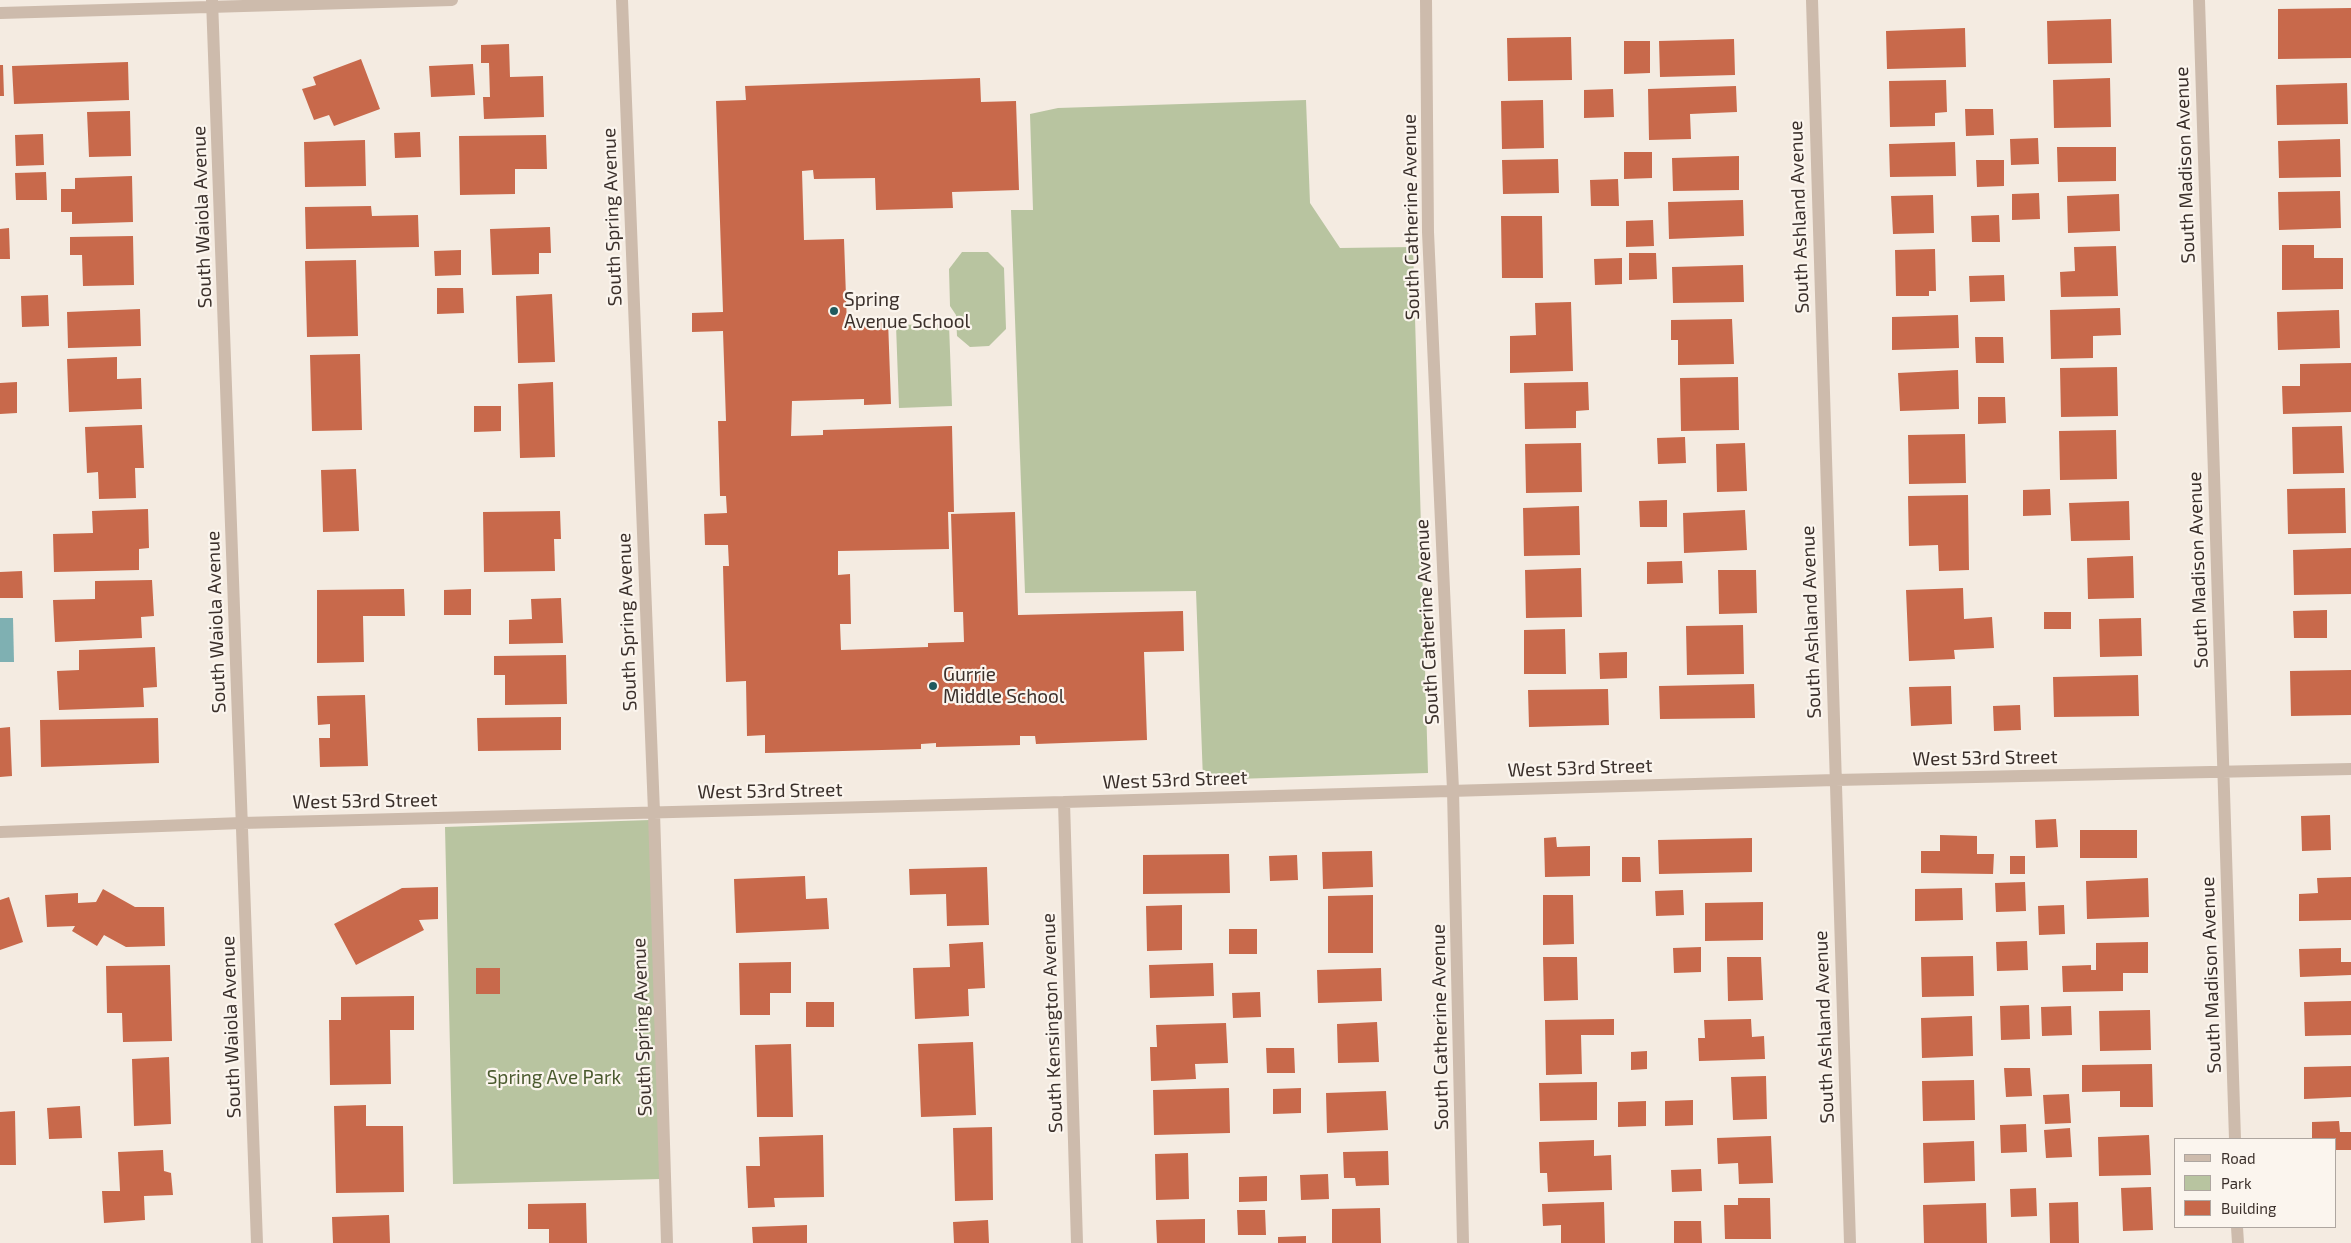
<!DOCTYPE html>
<html>
<head>
<meta charset="utf-8">
<style>
  body { margin:0 }
  #map { position:relative; width:2351px; height:1243px; overflow:hidden; background:#f4ebe1; font-family:"Exo 2",sans-serif }
  canvas { display:block }
  .legend { position:absolute; left:2174px; top:1138px; width:162px; height:90px; box-sizing:border-box; background:#fbf5ee; border:1px solid #aea6a0; margin:0; padding:6px 9px; list-style:none; font-size:15px; color:#3b302b }
  .legend li { display:flex; align-items:center; gap:10px; height:25px }
  .legend b { width:25px; border:1px solid #aea6a0 }
</style>
</head>
<body>
<div id="map">
<canvas width="2351" height="1243"></canvas>
<ul class="legend">
<li><b style="height:6px;background:#cdbbac"></b>Road</li>
<li><b style="height:14px;background:#b8c4a0"></b>Park</li>
<li><b style="height:14px;background:#c8694b"></b>Building</li>
</ul>
</div>
<script>
const ctx = document.querySelector('canvas').getContext('2d');
ctx.lineJoin = 'round';
function paint(path, color) { ctx.fillStyle = color; ctx.fill(path, 'evenodd'); }
const shape = rows => new Path2D(rows.map(r => 'M' + r).join(''));
function trace(path, color, width, dash) { ctx.strokeStyle = color; ctx.lineWidth = width; ctx.lineCap = dash ? 'butt' : 'round'; ctx.setLineDash(dash || []); ctx.stroke(path); }
function write(font, color, halo, rows, align = 'center') {
  ctx.font = font + ' "Exo 2",sans-serif'; ctx.lineWidth = 4.5; ctx.setLineDash([]); ctx.textBaseline = 'middle'; ctx.strokeStyle = halo; ctx.fillStyle = color; for (const [text, x, y, turn = 0] of rows) {
    ctx.save(); ctx.translate(x, y); ctx.rotate((+turn || 0) * Math.PI / 180); ctx.textAlign = isNaN(turn) ? turn : align; if (halo) ctx.strokeText(text, 0, 0); ctx.fillText(text, 0, 0); ctx.restore();
  }
}
paint(shape([
  [1306,100,1310,203,1340,248,1413,247,1428,773,1203,780,1196,591,1025,593,1011,210,1033,210,1030,114,1058,108],
  [962,252,988,252,1004,268,1006,329,989,346,970,347,957,336,956,315,950,306,949,269],
  [949,324,952,406,899,408,896,325],
  [650,820,661,1179,453,1184,445,827]
]), '#b8c4a0');
paint(shape([
  [0,618,13,618,14,662,0,662]
]), '#7fb0b2');
paint(shape([
  [2351,8,2351,58,2278,59,2278,9],
  [2111,19,2112,63,2048,64,2047,21],
  [1965,28,1966,67,1887,69,1886,31],
  [1571,37,1572,80,1508,81,1507,38],
  [1734,39,1735,75,1660,77,1659,41],
  [1624,41,1650,41,1650,73,1624,74],
  [509,44,510,77,543,76,544,117,484,119,483,97,490,97,489,63,481,63,481,45],
  [361,59,380,109,334,126,329,115,314,120,302,89,316,85,313,77],
  [128,62,129,100,14,104,12,66],
  [473,64,475,95,431,97,429,66],
  [0,65,3,65,4,96,0,96],
  [980,78,981,102,1016,101,1019,190,952,192,953,208,876,210,875,178,814,179,813,170,802,171,804,240,844,239,847,326,862,325,861,321,888,320,891,404,864,405,864,399,792,401,791,436,823,435,823,430,952,426,954,512,948,512,949,549,838,551,838,575,850,574,851,624,840,624,841,650,928,647,928,643,964,642,963,612,954,612,951,514,1015,512,1018,615,1183,611,1184,651,1144,652,1147,740,1036,744,1035,736,1020,736,1020,745,936,747,936,743,921,744,921,749,765,753,765,735,747,736,746,681,726,682,723,566,729,566,728,545,705,545,704,514,727,513,726,496,720,496,718,421,726,421,723,331,692,332,692,313,723,312,716,101,746,100,745,86],
  [2110,78,2111,127,2054,128,2053,80],
  [1946,80,1947,112,1935,113,1935,126,1890,127,1889,81],
  [2347,83,2348,124,2277,125,2276,85],
  [1736,86,1737,112,1690,114,1691,139,1649,140,1648,89],
  [1613,89,1614,117,1584,118,1584,90],
  [1543,100,1544,148,1502,149,1501,101],
  [1965,109,1993,109,1994,135,1966,136],
  [130,111,131,156,89,157,87,112],
  [420,132,421,157,395,158,394,133],
  [43,134,44,165,16,166,15,135],
  [546,135,547,169,515,169,515,194,460,195,459,136],
  [2038,138,2039,164,2011,165,2010,139],
  [2340,139,2341,177,2279,178,2278,141],
  [365,140,366,186,305,187,304,142],
  [1955,142,1956,176,1890,177,1889,144],
  [2057,147,2116,147,2116,181,2058,182],
  [1624,152,1652,152,1652,178,1624,179],
  [1739,156,1739,190,1673,191,1672,158],
  [1558,159,1559,193,1503,194,1502,160],
  [1976,160,2004,160,2004,186,1977,187],
  [46,172,47,200,16,200,15,173],
  [132,176,133,222,72,224,72,212,61,212,61,189,75,189,75,178],
  [1618,179,1619,206,1591,206,1590,180],
  [2340,191,2341,228,2279,230,2278,192],
  [2039,193,2040,219,2012,220,2012,194],
  [2119,194,2120,231,2068,233,2067,196],
  [1933,195,1934,233,1893,234,1891,196],
  [1743,200,1744,236,1669,239,1668,202],
  [371,206,372,216,418,215,419,247,306,249,305,207],
  [1999,215,2000,242,1972,242,1971,216],
  [1501,216,1542,216,1543,278,1502,278],
  [1653,220,1654,246,1626,247,1626,221],
  [550,227,551,253,539,253,539,274,492,275,490,229],
  [9,228,10,259,0,259,0,229],
  [133,236,134,285,83,286,82,255,70,255,70,237],
  [2282,245,2314,245,2314,258,2343,258,2343,289,2282,290],
  [2116,246,2118,296,2061,297,2060,272,2075,271,2074,247],
  [1935,249,1936,291,1929,291,1929,296,1896,296,1895,250],
  [461,250,461,275,435,276,434,251],
  [1629,253,1656,253,1657,279,1629,280],
  [1622,258,1622,284,1595,285,1594,259],
  [356,260,358,336,307,337,305,261],
  [1743,265,1744,302,1673,303,1672,267],
  [2004,275,2005,301,1970,302,1969,276],
  [437,288,463,288,464,313,437,314],
  [552,294,555,362,518,363,516,296],
  [48,295,49,326,22,327,21,296],
  [1571,302,1573,371,1510,373,1510,336,1536,335,1535,303],
  [2120,308,2121,335,2093,336,2093,358,2051,359,2050,310],
  [140,309,141,346,68,348,67,312],
  [2339,310,2340,348,2278,350,2277,312],
  [1958,315,1959,348,1892,350,1892,317],
  [1732,319,1734,364,1678,365,1678,340,1671,340,1671,320],
  [1975,337,2003,337,2004,363,1976,363],
  [360,354,362,430,312,431,310,355],
  [117,357,117,379,141,378,142,409,69,412,67,359],
  [2351,363,2351,412,2283,414,2282,386,2300,386,2300,364],
  [2117,367,2118,416,2061,417,2060,368],
  [1958,370,1959,409,1900,411,1898,373],
  [1738,377,1739,430,1681,431,1680,378],
  [17,382,17,413,0,414,0,383],
  [553,382,555,457,520,458,518,384],
  [1588,382,1589,410,1576,411,1576,428,1525,429,1524,383],
  [1978,397,2005,397,2006,423,1978,424],
  [474,406,501,406,501,431,474,432],
  [142,425,144,468,135,468,136,498,99,499,98,472,87,473,85,427],
  [2342,426,2344,473,2293,474,2292,427],
  [2116,430,2117,479,2060,480,2059,431],
  [1965,434,1966,483,1909,484,1908,435],
  [1685,437,1686,463,1658,464,1657,438],
  [1581,443,1582,492,1526,493,1525,444],
  [1745,443,1747,491,1717,492,1716,444],
  [356,469,359,531,323,532,321,470],
  [2345,488,2346,533,2288,534,2287,489],
  [2050,489,2051,515,2023,516,2023,490],
  [1968,495,1969,570,1939,571,1938,545,1909,546,1908,496],
  [1667,500,1667,527,1640,527,1639,501],
  [2129,501,2130,540,2071,541,2069,503],
  [1579,506,1580,555,1524,556,1523,508],
  [148,509,149,548,139,549,139,570,54,572,53,534,93,533,92,511],
  [1745,510,1747,550,1684,553,1683,513],
  [560,511,561,539,554,539,555,571,484,572,483,512],
  [2351,548,2351,594,2294,595,2293,550],
  [2133,556,2134,598,2088,599,2087,558],
  [1682,561,1683,583,1647,584,1647,562],
  [1581,568,1582,617,1526,618,1525,570],
  [1718,570,1756,570,1757,613,1719,614],
  [22,571,23,598,0,598,0,572],
  [152,580,154,616,141,617,142,638,55,642,53,600,95,599,95,581],
  [1963,588,1964,619,1992,617,1994,648,1954,650,1955,659,1909,661,1906,590],
  [404,589,405,616,363,616,364,662,317,663,317,590],
  [471,589,471,615,444,615,444,590],
  [561,598,563,643,509,644,509,620,532,619,531,599],
  [2327,610,2327,638,2294,638,2293,611],
  [2044,612,2071,612,2071,629,2044,629],
  [2141,618,2142,656,2100,657,2099,619],
  [1743,625,1744,674,1687,675,1686,626],
  [1565,629,1566,674,1524,674,1524,630],
  [155,647,157,687,143,688,144,707,59,710,57,671,79,670,79,650],
  [1627,652,1627,678,1600,679,1599,653],
  [566,655,567,704,505,705,505,675,494,675,494,656],
  [2351,670,2351,715,2291,716,2290,671],
  [2138,675,2139,716,2054,717,2053,677],
  [1754,684,1755,718,1660,719,1659,686],
  [1951,686,1952,724,1911,726,1909,687],
  [1608,689,1609,725,1529,727,1528,690],
  [365,695,368,766,320,767,319,738,330,738,330,724,318,725,317,696],
  [2020,705,2021,730,1994,731,1993,706],
  [561,717,561,750,478,751,477,718],
  [158,718,159,763,41,767,40,720],
  [10,727,12,776,0,777,0,728],
  [2330,815,2331,850,2302,851,2301,816],
  [2056,819,2058,847,2036,848,2035,820],
  [2080,830,2137,830,2137,858,2080,858],
  [1940,835,1977,836,1977,854,1994,854,1993,874,1921,873,1921,851,1940,851],
  [1556,837,1557,847,1590,846,1590,876,1545,877,1544,838],
  [1752,838,1752,872,1659,874,1658,840],
  [1372,851,1373,887,1323,889,1322,852],
  [1229,854,1230,893,1143,894,1143,855],
  [1297,855,1298,880,1270,881,1269,856],
  [2010,856,2025,856,2025,874,2010,874],
  [1622,857,1640,857,1641,882,1622,882],
  [987,867,989,925,947,926,946,894,910,895,909,869],
  [805,876,806,899,827,898,829,929,736,933,734,879],
  [2351,877,2351,920,2299,921,2299,894,2318,893,2317,878],
  [2148,878,2149,917,2087,919,2086,881],
  [2025,882,2026,911,1996,912,1995,883],
  [438,887,438,919,419,920,424,930,356,965,334,924,402,888],
  [1962,888,1963,920,1915,921,1915,889],
  [103,889,135,907,164,907,165,946,126,947,104,935,97,946,72,931,75,926,47,927,45,895,78,893,78,903,96,902],
  [1683,890,1684,915,1656,916,1655,891],
  [1373,895,1373,953,1328,953,1328,896],
  [1543,895,1573,895,1574,944,1543,945],
  [9,897,23,942,0,950,0,900],
  [1763,902,1763,940,1705,941,1705,903],
  [1182,905,1182,950,1147,951,1146,906],
  [2064,905,2065,934,2039,935,2038,906],
  [1229,929,1257,929,1257,954,1229,954],
  [2027,941,2028,970,1997,971,1996,942],
  [983,942,985,988,968,989,969,1016,915,1019,913,968,950,967,949,944],
  [2148,942,2148,973,2123,973,2123,991,2063,992,2062,966,2091,965,2091,970,2096,970,2096,943],
  [1701,947,1701,972,1674,973,1673,948],
  [2341,948,2341,962,2351,962,2351,975,2300,977,2299,949],
  [1973,956,1974,996,1922,997,1921,957],
  [1543,957,1577,957,1578,1000,1544,1001],
  [1727,957,1761,957,1763,1000,1728,1001],
  [791,962,791,993,770,993,770,1015,740,1015,739,963],
  [1213,963,1214,996,1150,998,1149,965],
  [170,965,172,1041,123,1042,122,1013,107,1013,106,966],
  [476,968,500,968,500,994,476,994],
  [1381,968,1382,1001,1318,1003,1317,970],
  [1260,992,1261,1017,1233,1018,1232,993],
  [414,996,414,1030,390,1030,391,1084,330,1085,329,1020,341,1020,341,997],
  [2351,1001,2351,1035,2305,1036,2304,1002],
  [806,1002,834,1002,834,1027,806,1027],
  [2029,1005,2030,1039,2001,1040,2000,1006],
  [2071,1006,2072,1035,2042,1036,2041,1007],
  [2150,1010,2151,1050,2100,1051,2099,1011],
  [1972,1016,1973,1056,1922,1058,1921,1018],
  [1614,1019,1614,1035,1581,1035,1582,1074,1546,1075,1545,1020],
  [1751,1019,1752,1037,1764,1036,1765,1059,1699,1061,1698,1038,1705,1038,1704,1020],
  [1377,1022,1379,1062,1338,1063,1337,1024],
  [1226,1023,1228,1063,1195,1064,1196,1079,1151,1081,1150,1047,1157,1047,1156,1025],
  [973,1042,976,1115,921,1117,918,1044],
  [791,1044,793,1117,757,1117,755,1045],
  [1266,1048,1294,1048,1295,1073,1267,1073],
  [1647,1051,1647,1069,1631,1070,1631,1052],
  [169,1057,171,1124,134,1126,132,1059],
  [2152,1064,2153,1107,2120,1107,2120,1091,2082,1092,2082,1065],
  [2351,1066,2351,1097,2304,1099,2304,1067],
  [2004,1068,2030,1068,2032,1096,2006,1097],
  [1766,1076,1767,1119,1733,1120,1731,1077],
  [1974,1080,1975,1120,1923,1121,1922,1081],
  [1597,1082,1597,1120,1540,1121,1539,1083],
  [1229,1088,1230,1133,1154,1135,1153,1090],
  [1301,1088,1301,1113,1273,1114,1273,1089],
  [1386,1091,1388,1130,1327,1133,1326,1093],
  [2069,1094,2071,1123,2045,1124,2043,1095],
  [1693,1100,1693,1125,1665,1126,1665,1101],
  [1646,1101,1646,1126,1618,1127,1618,1102],
  [366,1105,366,1126,403,1126,404,1192,336,1193,334,1106],
  [80,1106,82,1138,49,1139,47,1108],
  [15,1111,16,1165,0,1165,0,1112],
  [2339,1121,2340,1132,2351,1132,2351,1150,2335,1150,2335,1139,2312,1139,2312,1122],
  [2026,1124,2027,1152,2001,1153,2000,1125],
  [992,1127,993,1200,955,1201,953,1128],
  [2070,1128,2072,1157,2046,1158,2044,1130],
  [823,1135,824,1197,774,1198,775,1207,748,1208,746,1166,760,1166,759,1137],
  [2149,1135,2151,1175,2099,1176,2098,1137],
  [1771,1136,1773,1183,1739,1184,1738,1163,1718,1164,1717,1138],
  [1594,1140,1594,1156,1611,1155,1612,1190,1548,1192,1547,1173,1540,1173,1539,1142],
  [1974,1141,1975,1181,1924,1183,1923,1143],
  [163,1150,164,1171,171,1173,173,1195,144,1196,145,1220,104,1223,102,1191,120,1191,118,1152],
  [1388,1151,1389,1185,1356,1186,1355,1178,1344,1178,1343,1152],
  [1188,1153,1189,1199,1156,1200,1155,1154],
  [1701,1169,1702,1191,1672,1192,1671,1170],
  [1328,1174,1329,1199,1301,1200,1300,1175],
  [1267,1176,1267,1201,1239,1202,1239,1177],
  [2151,1187,2153,1230,2123,1231,2121,1188],
  [2036,1188,2037,1216,2011,1217,2010,1189],
  [1738,1198,1770,1198,1771,1239,1725,1239,1724,1205,1738,1205],
  [1604,1202,1605,1243,1561,1243,1561,1225,1543,1226,1542,1204],
  [2078,1202,2079,1243,2050,1243,2049,1203],
  [586,1203,587,1243,549,1243,549,1229,528,1229,528,1204],
  [1986,1203,1987,1243,1924,1243,1923,1205],
  [1380,1208,1381,1243,1332,1243,1332,1209],
  [1237,1210,1265,1210,1266,1235,1238,1235],
  [389,1215,390,1243,333,1243,332,1217],
  [1205,1219,1205,1243,1157,1243,1156,1220],
  [988,1220,989,1243,954,1243,953,1222],
  [1674,1221,1701,1221,1702,1243,1674,1243],
  [807,1225,807,1243,753,1243,752,1227],
  [1306,1236,1306,1243,1278,1243,1278,1237]
]), '#c8694b');
trace(shape([
  [212,0,257,1243],
  [622,0,654,812,667,1243],
  [1426,0,1428,232,1453,790,1463,1243],
  [1812,0,1850,1243],
  [2199,0,2235,1139],
  [0,13,452,0],
  [1064,802,1077,1243],
  [0,832,242,823,1064,802,1835,780,2351,769],
  [2237,1227,2238,1243]
]), '#cdbbac', 12);
for (const [x, y, r, color] of [
  [834,311,5,"#1f5a5e"],
  [933,686,5,"#1f5a5e"]
]) { const dot = new Path2D(); dot.arc(x, y, r, 0, 2 * Math.PI); ctx.fillStyle = color; ctx.fill(dot); trace(dot, '#fbf5ee', 2); }
write('19px', '#3b302b', '#fbf5ee', [
  ["South Madison Avenue",2185,165,-92],
  ["South Waiola Avenue",202,217,-92],
  ["South Spring Avenue",612,217,-92],
  ["South Catherine Avenue",1411,217,-91],
  ["South Ashland Avenue",1799,217,-92],
  ["South Madison Avenue",2198,570,-92],
  ["South Waiola Avenue",216,622,-92],
  ["South Spring Avenue",627,622,-92],
  ["South Catherine Avenue",1427,622,-93],
  ["South Ashland Avenue",1811,622,-92],
  ["West 53rd Street",1985,758,-1],
  ["West 53rd Street",1580,768,-2],
  ["West 53rd Street",1175,780,-2],
  ["West 53rd Street",770,791,-1],
  ["West 53rd Street",365,801,-1],
  ["South Madison Avenue",2211,975,-92],
  ["South Kensington Avenue",1052,1023,-92],
  ["South Waiola Avenue",231,1027,-92],
  ["South Spring Avenue",642,1027,-92],
  ["South Catherine Avenue",1440,1027,-91],
  ["South Ashland Avenue",1824,1027,-92]
]);
write('19px', '#3b302b', '#fbf5ee', [
  ["Spring",844,300],
  ["Avenue School",844,322],
  ["Gurrie",943,675],
  ["Middle School",943,697]
], 'left');
write('19px', '#4a5a2e', '#fbf5ee', [
  ["Spring Ave Park",554,1078]
]);
</script>
</body>
</html>
